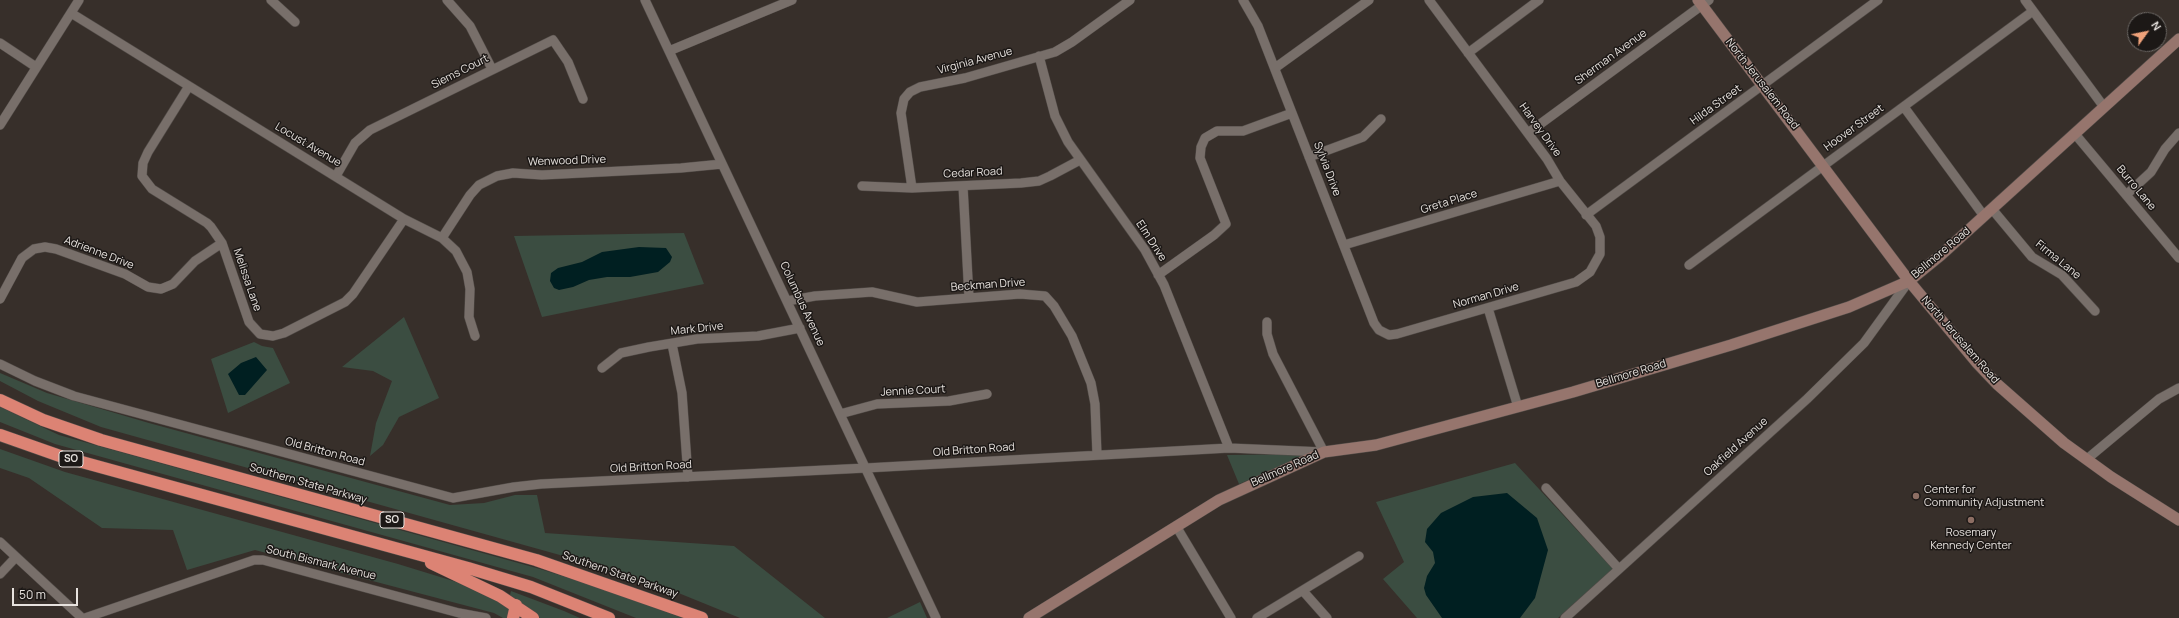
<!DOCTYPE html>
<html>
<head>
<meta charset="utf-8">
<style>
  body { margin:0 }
  #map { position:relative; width:2179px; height:618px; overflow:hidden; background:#372f2a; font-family:Manrope,sans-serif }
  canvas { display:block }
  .north { position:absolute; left:2127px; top:12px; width:40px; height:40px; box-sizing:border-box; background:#1c1816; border:1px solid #6d6966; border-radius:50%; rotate:57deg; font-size:11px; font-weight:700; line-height:16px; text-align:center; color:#e7e2de }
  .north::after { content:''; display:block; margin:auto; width:14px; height:18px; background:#f0a27a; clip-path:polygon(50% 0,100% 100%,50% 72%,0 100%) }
  .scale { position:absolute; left:12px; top:588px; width:66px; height:18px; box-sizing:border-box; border:2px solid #e7e2de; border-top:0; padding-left:5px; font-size:12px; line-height:14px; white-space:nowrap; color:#e7e2de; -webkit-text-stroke:3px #1c1816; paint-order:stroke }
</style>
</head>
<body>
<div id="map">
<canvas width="2179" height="618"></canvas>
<div class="north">N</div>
<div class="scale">50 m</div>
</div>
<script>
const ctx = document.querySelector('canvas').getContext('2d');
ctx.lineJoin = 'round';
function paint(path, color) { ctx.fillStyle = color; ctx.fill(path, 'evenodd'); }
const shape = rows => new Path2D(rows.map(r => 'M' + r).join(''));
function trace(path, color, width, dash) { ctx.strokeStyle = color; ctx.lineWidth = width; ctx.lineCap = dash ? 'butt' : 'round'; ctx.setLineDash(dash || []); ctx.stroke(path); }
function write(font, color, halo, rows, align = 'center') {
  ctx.font = font + ' Manrope,sans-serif'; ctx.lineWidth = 3; ctx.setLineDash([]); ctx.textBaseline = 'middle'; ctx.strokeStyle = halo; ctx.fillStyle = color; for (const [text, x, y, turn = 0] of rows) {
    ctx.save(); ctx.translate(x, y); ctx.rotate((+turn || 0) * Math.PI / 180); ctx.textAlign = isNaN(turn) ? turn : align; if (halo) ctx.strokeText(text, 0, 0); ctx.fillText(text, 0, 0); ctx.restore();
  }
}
paint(shape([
  [684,233,704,284,542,317,514,236],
  [404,317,439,398,399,417,383,445,370,456,376,423,392,381,373,371,342,367],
  [254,342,262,346,273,348,290,383,228,413,211,359],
  [0,373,47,393,149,423,450,505,484,503,515,495,537,495,545,533,734,546,825,618,740,618,676,592,567,557,101,427,38,401,0,381],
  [0,407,59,435,540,569,623,595,682,618,636,618,533,577,55,444,0,422],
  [0,449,65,472,398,564,463,584,512,608,509,618,503,618,494,613,255,550,187,570,173,530,102,528,29,478,0,468],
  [1310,454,1239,484,1227,455],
  [1515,463,1613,569,1558,618,1417,618,1383,579,1404,562,1376,502],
  [511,591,564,611,580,618,540,618,510,595],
  [920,602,927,618,887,618]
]), '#3b4d41');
paint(shape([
  [639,247,666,248,672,257,670,262,658,272,630,277,607,277,589,280,573,287,559,290,554,288,550,281,551,273,558,268,582,262,602,252],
  [256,357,267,370,245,395,239,395,228,374,241,363],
  [1507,493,1537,518,1548,550,1535,598,1520,618,1442,618,1426,595,1424,588,1427,576,1435,563,1433,552,1425,542,1427,529,1441,513,1473,497]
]), '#001f21');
const minor = shape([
  [271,0,295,22],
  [447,0,470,26,492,69],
  [645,0,936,618],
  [1243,0,1258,26,1374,323,1379,330,1389,335,1397,334,1576,282,1590,272,1600,254,1600,237,1596,226,1560,181,1547,159,1429,0],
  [2025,0,2104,107],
  [71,13,404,219,442,238,456,251,467,272,470,289,469,317,475,336],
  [0,43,36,67],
  [669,51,792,0],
  [1468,53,1539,0],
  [1039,56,1055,116,1068,142,1145,250,1164,285,1229,448],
  [1275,68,1369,0],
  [189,86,148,152,143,163,142,176,152,189,207,223,211,227,222,243,249,322,260,334,273,336,284,333,345,302,353,294,404,219],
  [1904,107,1984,216],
  [0,125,79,0],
  [1528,133,1709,0],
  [2075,134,2179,258],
  [1309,157,1363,137,1381,119],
  [336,176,355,143,370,130,553,40,568,62,583,99],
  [862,186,912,188,1021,183,1039,181,1050,176,1080,160],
  [963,186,969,298],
  [912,188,901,113,904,99,910,92,920,87,965,78,1055,52,1072,42,1130,0],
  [2126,195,2151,172,2165,149,2179,133],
  [1992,209,2032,257,2062,275,2095,311],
  [1586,215,1878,0],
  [442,238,470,195,479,185,497,176,513,173,542,175,681,168,722,164],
  [1344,245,1560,181],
  [1689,265,2033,11],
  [1158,275,1214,235,1226,224,1200,158,1201,147,1205,138,1217,131,1243,131,1292,113],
  [0,299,22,258,34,249,45,247,56,249,125,274,148,287,161,289,173,284,195,261,222,243],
  [787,301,815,296,872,292,917,302,1020,294,1045,296,1054,306,1072,336,1091,383,1095,404,1097,455],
  [1488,308,1518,407],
  [672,344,682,393,688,477],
  [0,364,35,381,74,396,453,498,514,487,541,484,866,468,1229,448,1324,452,1273,354,1267,334,1267,322],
  [602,368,621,353,649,347,697,339,758,336,800,328],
  [840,414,877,404,949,401,987,394],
  [2087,459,2159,399,2179,388],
  [1546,488,1619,569],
  [1176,526,1231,618],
  [0,542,82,618],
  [0,574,16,557],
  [1303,591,1327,618],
  [85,618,254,560,263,560,459,613,486,618],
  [1257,618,1359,556],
  [1565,618,1807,399,1864,343,1909,281]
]);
const secondary = shape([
  [1698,0,1909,281,1977,363,1997,384,2064,443,2111,477,2179,520],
  [1029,618,1219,500,1324,452,1376,445,1573,392,1731,345,1849,307,1909,281,1941,255,2179,39]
]);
const motorway = shape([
  [0,400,43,420,101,440,536,560,702,618],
  [0,435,60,456,468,568,531,587,609,618],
  [431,563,500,596,533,618],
  [513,618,516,605]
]);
trace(minor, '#524c48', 10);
trace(secondary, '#524c48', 12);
trace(motorway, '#524c48', 13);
trace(minor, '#786f6a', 9);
trace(secondary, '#96756d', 11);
trace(motorway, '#dc8374', 12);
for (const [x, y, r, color] of [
  [1916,496,4,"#8d6e63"],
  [1971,520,4,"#8d6e63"]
]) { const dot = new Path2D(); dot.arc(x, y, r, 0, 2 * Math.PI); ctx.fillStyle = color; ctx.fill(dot); trace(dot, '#1c1816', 1.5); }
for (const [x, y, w] of [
  [71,459,24],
  [392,520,24]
]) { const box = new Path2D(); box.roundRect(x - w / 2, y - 8, w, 16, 3); ctx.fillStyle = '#1c1816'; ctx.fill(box); trace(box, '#e7e2de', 1); }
write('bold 10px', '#e7e2de', null, [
  ["SO",71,459],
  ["SO",392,520]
]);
write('11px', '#e7e2de', '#1c1816', [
  ["Sherman Avenue",1611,57,-36],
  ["Virginia Avenue",975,61,-15],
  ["Siems Court",460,72,-27],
  ["North Jerusalem Road",1762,84,52],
  ["Hilda Street",1716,105,-36],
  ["Hoover Street",1854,128,-36],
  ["Harvey Drive",1540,130,54],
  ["Locust Avenue",308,145,31],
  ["Wenwood Drive",567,161,-2],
  ["Sylvia Drive",1327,169,69],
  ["Cedar Road",973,173,-3],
  ["Burro Lane",2136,188,50],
  ["Greta Place",1449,202,-17],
  ["Elm Drive",1151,241,57],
  ["Adrienne Drive",99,253,21],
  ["Bellmore Road",1941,253,-40],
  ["Firma Lane",2058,260,39],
  ["Melissa Lane",247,280,71],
  ["Beckman Drive",988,285,-4],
  ["Norman Drive",1486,296,-16],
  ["Columbus Avenue",802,304,65],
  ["Mark Drive",697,329,-6],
  ["North Jerusalem Road",1960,340,49],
  ["Bellmore Road",1631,374,-17],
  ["Jennie Court",913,391,-3],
  ["Oakfield Avenue",1736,447,-42],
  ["Old Britton Road",974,450,-4],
  ["Old Britton Road",325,452,15],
  ["Old Britton Road",651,467,-3],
  ["Bellmore Road",1285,469,-24],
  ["Southern State Parkway",308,484,16],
  ["South Bismark Avenue",321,563,14],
  ["Southern State Parkway",620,575,19]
]);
write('11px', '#e7e2de', '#1c1816', [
  ["Center for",1924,490],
  ["Community Adjustment",1924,503],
  ["Rosemary",1971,533,"center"],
  ["Kennedy Center",1971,546,"center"]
], 'left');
</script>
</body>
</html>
